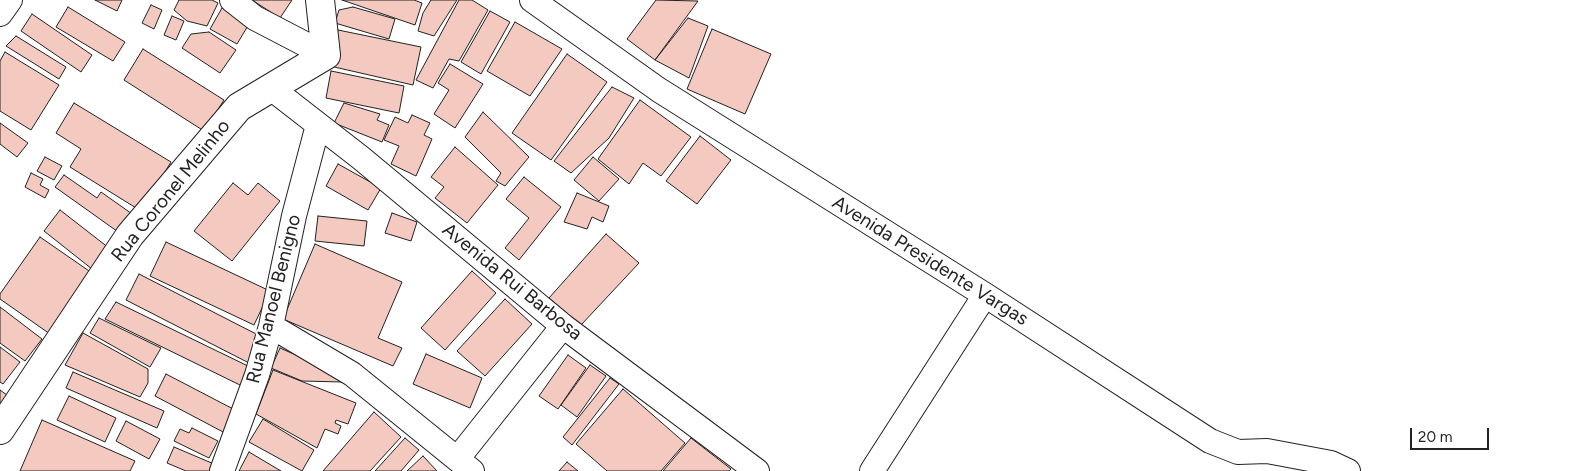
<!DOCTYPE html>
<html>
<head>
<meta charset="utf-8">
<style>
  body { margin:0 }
  #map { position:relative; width:1592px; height:471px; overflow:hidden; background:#fff; font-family:Figtree,sans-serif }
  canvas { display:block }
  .scale { position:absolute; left:1410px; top:428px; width:79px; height:22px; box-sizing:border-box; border:2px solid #222; border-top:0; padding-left:6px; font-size:15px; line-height:18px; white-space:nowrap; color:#222; -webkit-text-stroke:4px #fff; paint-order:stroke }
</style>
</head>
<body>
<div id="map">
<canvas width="1592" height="471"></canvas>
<div class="scale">20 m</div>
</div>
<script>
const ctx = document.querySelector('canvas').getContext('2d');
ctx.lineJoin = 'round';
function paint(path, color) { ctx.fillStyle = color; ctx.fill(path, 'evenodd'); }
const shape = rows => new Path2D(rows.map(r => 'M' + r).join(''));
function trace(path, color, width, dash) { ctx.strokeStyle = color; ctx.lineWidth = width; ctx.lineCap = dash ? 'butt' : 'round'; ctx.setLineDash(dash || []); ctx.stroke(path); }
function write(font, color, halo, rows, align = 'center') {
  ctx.font = font + ' Figtree,sans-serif'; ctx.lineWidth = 4; ctx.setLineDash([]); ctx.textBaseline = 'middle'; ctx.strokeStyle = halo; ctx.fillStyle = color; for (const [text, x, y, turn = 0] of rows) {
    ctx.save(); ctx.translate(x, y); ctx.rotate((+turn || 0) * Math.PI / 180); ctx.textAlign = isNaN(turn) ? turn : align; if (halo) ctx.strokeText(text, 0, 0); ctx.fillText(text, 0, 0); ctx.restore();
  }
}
const building = shape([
  [95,0,122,0,117,11,95,0],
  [179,0,212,0,218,3,207,26,187,21,174,10,179,0],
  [252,0,292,0,280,18,252,0],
  [342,0,414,0,422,3,415,25,342,0],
  [431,0,457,0,434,36,418,31,423,13,431,0],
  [459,0,472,0,488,10,459,61,449,59,433,88,416,80,459,0],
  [656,0,698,1,655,60,627,39,656,0],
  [151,5,162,10,154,29,142,23,151,5],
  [68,7,125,42,113,61,56,27,68,7],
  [353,7,395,19,389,39,335,23,339,10,353,7],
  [222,8,249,24,237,44,210,29,222,8],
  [490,11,510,22,481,74,461,62,490,11],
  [32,14,92,55,81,72,21,31,32,14],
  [172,16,184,21,176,40,164,35,172,16],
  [688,18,708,26,689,78,655,60,688,18],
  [515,22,562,49,530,96,487,71,515,22],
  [712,29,771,54,745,114,687,89,712,29],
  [338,30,421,47,413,85,330,66,338,30],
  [209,32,236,50,220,73,182,48,191,34,209,32],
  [16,36,66,67,59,79,6,46,16,36],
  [143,49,224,100,204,131,124,80,143,49],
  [5,52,59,85,31,130,0,111,0,61,5,52],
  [567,54,607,82,551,160,512,133,567,54],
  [450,64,483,84,455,128,434,114,449,90,438,83,450,64],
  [331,71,404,86,399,113,326,98,331,71],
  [612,87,634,98,609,138,571,173,554,161,612,87],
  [640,100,691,137,661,176,643,163,629,184,598,159,640,100],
  [74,103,171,162,141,211,70,167,81,149,56,133,74,103],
  [344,103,380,114,377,120,389,125,382,142,334,123,344,103],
  [483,112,529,157,505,186,496,181,501,173,465,137,483,112],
  [412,115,430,123,424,135,432,139,416,176,391,164,399,146,384,140,395,117,408,123,412,115],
  [0,123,28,143,17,157,0,144,0,123],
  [700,136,731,160,697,204,666,181,700,136],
  [455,147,498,185,467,223,435,198,444,187,431,177,455,147],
  [45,157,62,166,54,180,37,171,45,157],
  [593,157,619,179,599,201,574,180,593,157],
  [338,164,381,188,368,210,326,186,338,164],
  [31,173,43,179,40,185,49,190,45,198,25,187,31,173],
  [64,175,97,198,101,192,135,216,121,234,55,187,64,175],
  [524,177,561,207,519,260,505,248,529,218,506,199,524,177],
  [233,183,248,195,258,183,280,201,232,261,194,231,233,183],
  [577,193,609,206,603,222,592,217,587,229,564,222,577,193],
  [60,210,109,248,92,269,44,231,60,210],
  [392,213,417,222,411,241,385,233,392,213],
  [318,216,367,221,364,246,315,241,318,216],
  [606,234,639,263,581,325,549,298,606,234],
  [40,237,92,273,50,334,0,299,0,294,40,237],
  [166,242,270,291,254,325,150,276,166,242],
  [315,244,402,282,378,338,402,348,393,366,283,319,315,244],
  [472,271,496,293,445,350,421,328,472,271],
  [139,274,262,337,249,363,126,300,139,274],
  [505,299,532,324,485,376,457,351,505,299],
  [116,302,250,367,242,386,105,319,116,302],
  [0,307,42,339,25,361,0,343,0,307],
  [99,318,161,348,150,367,90,333,99,318],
  [83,333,148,369,148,383,140,397,65,365,83,333],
  [0,347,20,362,3,384,0,382,0,347],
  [280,348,323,367,342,382,302,381,271,368,280,348],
  [426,354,482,378,470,408,413,384,426,354],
  [568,355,586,368,558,409,539,396,568,355],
  [590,365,606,376,577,417,561,405,590,365],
  [273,370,356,403,348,424,336,420,335,423,341,426,338,434,325,429,317,448,256,414,273,370],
  [73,372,164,411,157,428,66,388,73,372],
  [166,374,237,411,225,433,155,396,166,374],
  [610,378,619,384,572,445,563,437,610,378],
  [623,389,685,443,661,471,607,471,576,444,623,389],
  [0,390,11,398,0,412,0,390],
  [69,396,116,418,105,442,57,420,69,396],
  [374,412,401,437,370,471,323,471,374,412],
  [263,419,314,450,302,471,249,442,263,419],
  [42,420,135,461,130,471,20,471,42,420],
  [126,421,160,439,149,459,116,441,126,421],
  [192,428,218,441,209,458,174,441,180,429,189,433,192,428],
  [405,438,419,450,401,471,375,471,405,438],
  [691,438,731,469,729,471,663,471,691,438],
  [174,447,214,464,212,471,186,471,167,463,174,447],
  [249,452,281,471,239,471,249,452],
  [423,456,437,471,407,471,423,456],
  [567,462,578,471,559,471,567,462]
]);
paint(building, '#f3c9c0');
trace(building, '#222', 1);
const minor = shape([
  [232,0,255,18,326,55],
  [532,0,659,90,985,295,1210,441,1238,452,1267,451,1331,463,1348,471],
  [0,14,10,0],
  [271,88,361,158,563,326,757,471],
  [271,326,352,374,472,471],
  [458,458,563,326],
  [222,471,257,375,271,326,294,216,318,125],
  [872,471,985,295]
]);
const secondary = shape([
  [0,430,130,235,239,107,326,55,320,0]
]);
trace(minor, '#222', 26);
trace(secondary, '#222', 30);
trace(minor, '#fff', 24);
trace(secondary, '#fff', 28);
write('19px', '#222', '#fff', [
  ["Rua Coronel Melinho",171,191,-51],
  ["Avenida Presidente Vargas",930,261,32],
  ["Avenida Rui Barbosa",512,282,39],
  ["Rua Manoel Benigno",274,299,-76]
]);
</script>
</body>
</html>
